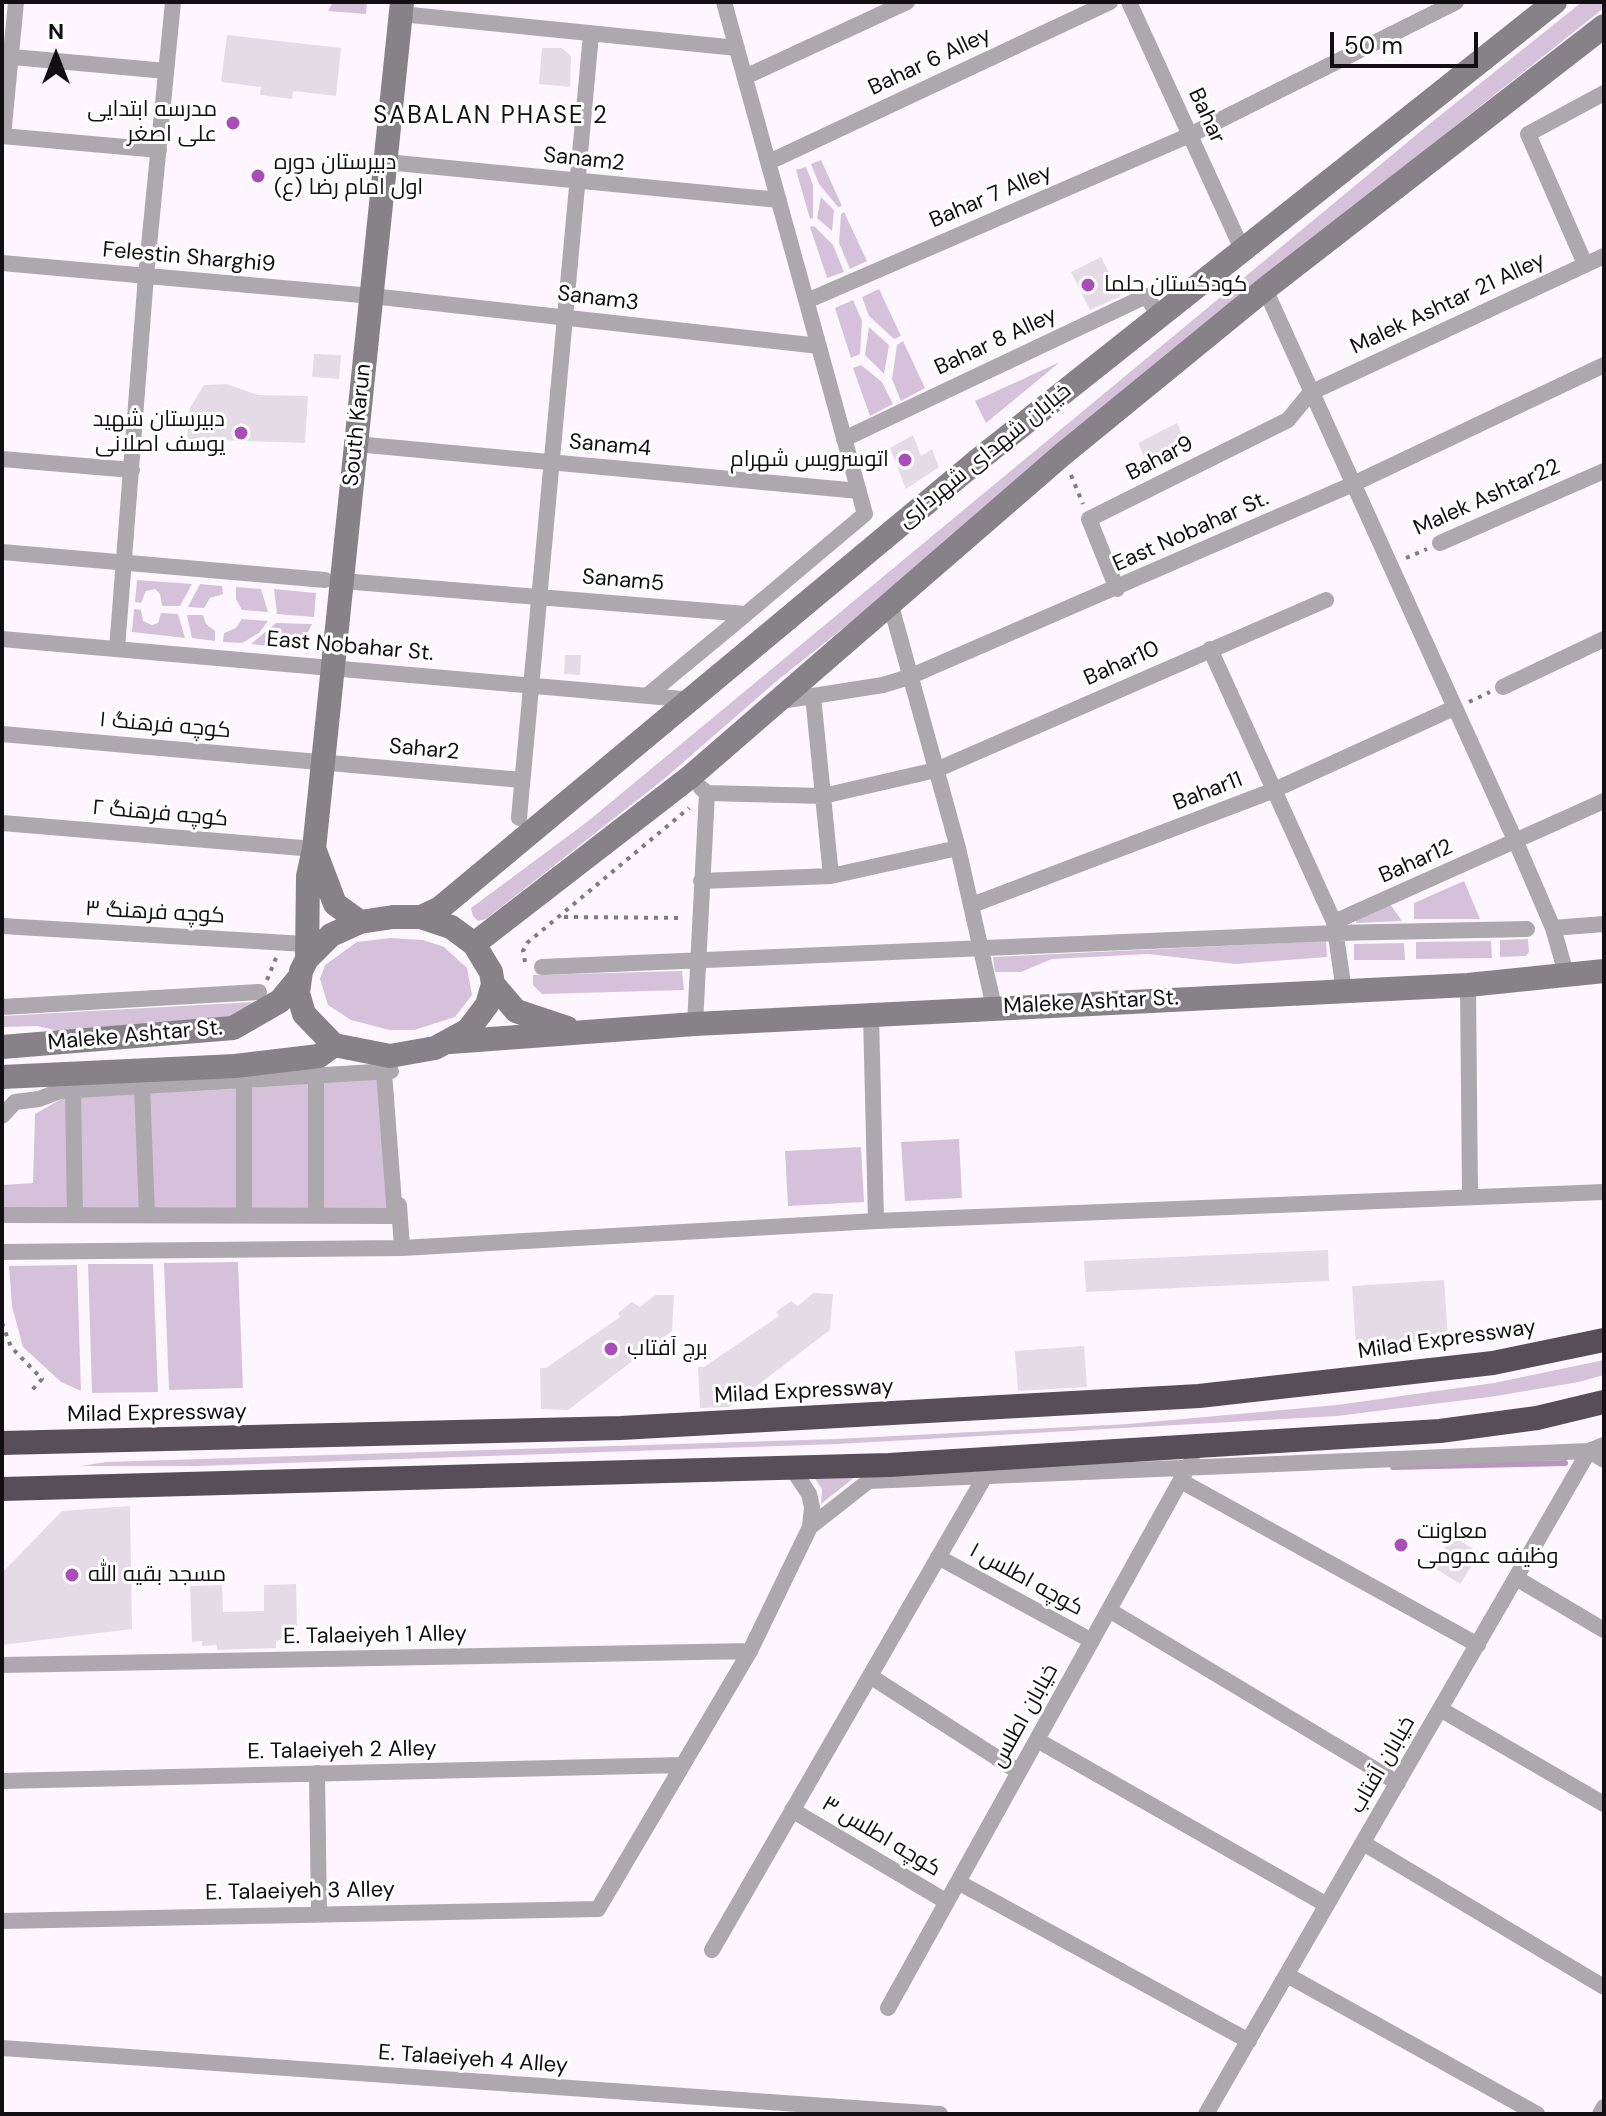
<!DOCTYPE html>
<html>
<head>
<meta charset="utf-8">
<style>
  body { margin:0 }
  #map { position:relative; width:1606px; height:2116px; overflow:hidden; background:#fdf6fe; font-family:"DM Sans",sans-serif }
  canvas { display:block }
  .frame { position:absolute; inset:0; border:4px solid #120f13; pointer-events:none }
  .north { position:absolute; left:16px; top:16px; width:80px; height:80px; -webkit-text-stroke:6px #fff; paint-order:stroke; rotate:0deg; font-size:22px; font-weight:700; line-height:32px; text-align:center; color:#120f13 }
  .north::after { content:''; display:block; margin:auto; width:28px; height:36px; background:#120f13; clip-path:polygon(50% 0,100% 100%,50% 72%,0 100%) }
  .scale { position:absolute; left:1330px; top:32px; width:148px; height:36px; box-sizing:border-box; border:4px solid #120f13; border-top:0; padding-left:10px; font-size:24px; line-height:28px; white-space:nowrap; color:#120f13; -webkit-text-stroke:6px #fff; paint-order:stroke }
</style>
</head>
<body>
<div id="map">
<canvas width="1606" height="2116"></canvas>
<div class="frame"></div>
<div class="north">N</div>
<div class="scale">50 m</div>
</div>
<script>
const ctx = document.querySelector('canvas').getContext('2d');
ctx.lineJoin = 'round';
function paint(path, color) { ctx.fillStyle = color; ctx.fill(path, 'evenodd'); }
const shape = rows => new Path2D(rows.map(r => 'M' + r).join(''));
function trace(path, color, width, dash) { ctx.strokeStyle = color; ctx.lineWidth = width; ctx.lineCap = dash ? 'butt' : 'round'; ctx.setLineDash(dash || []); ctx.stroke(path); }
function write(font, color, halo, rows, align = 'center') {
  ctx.font = font + ' "DM Sans",Cairo,sans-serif'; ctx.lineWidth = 6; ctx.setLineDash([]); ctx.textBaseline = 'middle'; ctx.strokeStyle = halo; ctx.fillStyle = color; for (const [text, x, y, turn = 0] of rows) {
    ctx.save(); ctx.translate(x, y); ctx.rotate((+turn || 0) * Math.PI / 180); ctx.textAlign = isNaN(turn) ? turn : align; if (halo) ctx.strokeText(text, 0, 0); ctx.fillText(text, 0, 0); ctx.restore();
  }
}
paint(shape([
  [333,2,367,2,366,14,328,11],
  [1582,2,1604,2,1604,8,1338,219,894,588,779,679,664,779,486,919,478,921,473,916,471,908,587,822,1427,126],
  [821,160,842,206,838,207,819,184,811,164],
  [806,167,813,185,813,218,810,219,796,170],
  [821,197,834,210,832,231,817,218],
  [844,212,867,261,850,269,839,243,841,214],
  [814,226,833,245,844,272,827,278,810,227],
  [879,289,901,336,894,339,869,316,862,297],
  [853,300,862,321,860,354,851,358,835,308],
  [869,327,889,345,884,374,865,355],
  [903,341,925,388,901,401,892,379,897,345],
  [1060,362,986,423,975,401],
  [861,365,882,382,893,404,870,416,853,368],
  [137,580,192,584,180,606,162,606,160,594,155,589,146,591,141,603,135,602],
  [200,584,222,586,223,594,210,598,204,608,188,607],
  [236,587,261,589,268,612,242,610,236,599],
  [274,589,316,593,314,617,277,614],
  [134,609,141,610,143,621,152,625,158,623,161,613,178,614,185,638,132,632],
  [187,615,203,615,206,624,215,631,215,641,192,638],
  [242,619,268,621,259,633,242,643,223,642,224,633,236,628],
  [276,623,312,624,303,642,294,649,251,644],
  [1464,881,1480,919,1414,919,1414,903],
  [1390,904,1402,921,1356,923,1356,918],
  [390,938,423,940,444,947,467,968,472,995,455,1017,414,1030,390,1030,351,1020,328,1005,320,979,325,965,357,942],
  [1528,939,1529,952,1526,956,1500,957,1500,940],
  [1326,941,1327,957,1235,964,1148,954,1052,959,1021,972,995,972,993,957],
  [1491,941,1492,958,1416,959,1416,942],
  [1404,943,1405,960,1354,960,1354,944],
  [682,971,684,990,542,994,533,985,533,975],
  [254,1002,226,1024,86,1037,37,1026,2,1027,2,1016],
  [381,1076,392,1212,319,1212,319,1080],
  [313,1080,314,1213,247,1212,247,1084],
  [242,1084,241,1212,150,1212,145,1089],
  [139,1090,145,1212,78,1212,75,1094],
  [70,1094,73,1212,2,1211,2,1185,33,1183,35,1114],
  [959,1139,962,1198,905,1201,901,1142],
  [861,1147,864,1202,788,1206,785,1151],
  [238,1262,243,1388,169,1390,164,1263],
  [88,1264,153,1264,158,1392,92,1393],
  [77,1265,81,1391,61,1382,23,1347,12,1306,9,1266],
  [1604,1360,1604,1375,1579,1382,1490,1397,1337,1416,838,1444,197,1466,81,1466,106,1462,836,1439,1128,1424,1337,1405,1494,1383],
  [814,1477,855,1477,821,1504,822,1489]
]), '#d6c1da');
trace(shape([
  [1393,1467,1565,1463]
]), '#b896bd', 6);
paint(shape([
  [227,35,341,48,336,96,293,91,292,99,260,95,261,87,221,82],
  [542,48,562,48,571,56,570,87,539,84],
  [1101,257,1121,296,1090,310,1071,272],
  [314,354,341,355,339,379,312,377],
  [226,384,258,395,308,396,305,443,187,439,190,408,204,385],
  [1177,423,1188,446,1148,465,1138,443],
  [913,435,921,456,932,449,939,467,906,489,890,448],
  [565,655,581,655,580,675,564,674],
  [1328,1250,1329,1281,1086,1292,1084,1261],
  [1444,1280,1448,1340,1356,1346,1352,1286],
  [813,1293,833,1294,830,1330,729,1407,700,1408,698,1367,704,1367,779,1316,776,1312,791,1301,798,1306],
  [655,1295,674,1295,672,1331,568,1410,541,1409,540,1368,546,1368,620,1317,618,1313,632,1302,640,1307],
  [1084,1346,1087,1387,1018,1391,1015,1351],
  [130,1506,132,1629,2,1645,2,1573,62,1511],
  [1452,1536,1480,1553,1460,1584,1433,1567],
  [296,1584,297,1629,288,1630,288,1637,276,1641,276,1648,217,1650,217,1645,202,1646,202,1641,192,1642,190,1586,222,1585,223,1612,264,1611,264,1585]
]), '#e5dbe7');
trace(shape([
  [1071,475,1083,504],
  [1406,558,1427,549],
  [1469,702,1490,692],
  [564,917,684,918],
  [525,962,523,951,527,943,689,808],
  [267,980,276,958],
  [2,1323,11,1347,42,1379,32,1390]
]), '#807b81', 4, [4, 6]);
trace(shape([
  [1129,2,1242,249],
  [401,14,737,48],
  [2,56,166,71],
  [745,77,907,2],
  [2,136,159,150],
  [3,136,16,2],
  [386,162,779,200],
  [769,162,1110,2],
  [2,263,372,296,819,346],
  [1585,264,1528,134,1604,93],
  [1265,289,1516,842,1553,928,1567,977],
  [809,300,1190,135,1456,2],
  [844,439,1146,296,1159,315],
  [356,444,859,491],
  [2,459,132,470],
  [1440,543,1604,471],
  [2,552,325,580],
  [342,581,746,614,865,514,724,2],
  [1117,589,1089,519,1288,420,1310,393,1604,256],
  [891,606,958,848,994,1007],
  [2,639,694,700],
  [117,649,146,276,173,2],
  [1210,649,1334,922,1344,991],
  [1503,687,1604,639],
  [648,695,746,614],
  [813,696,831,876],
  [781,701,883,685,909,677,1351,485,1604,365],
  [2,734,522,780],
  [707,793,823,796,936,770,1326,600],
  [519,818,591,34],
  [2,823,314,849],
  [701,881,831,876,958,848],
  [972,905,1272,791,1454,708],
  [1334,922,1604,801],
  [2,926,305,944],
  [1553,928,1604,924],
  [542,967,1335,933,1527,929],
  [1468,985,1470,1197],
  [2,1007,259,992],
  [871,1015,876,1221],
  [695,1024,707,793,701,788],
  [316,1076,316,1215],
  [244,1080,244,1215],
  [142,1086,147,1215],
  [73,1090,75,1215],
  [2,1116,15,1102,39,1099,60,1091,391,1071],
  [399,1205,402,1248],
  [2,1215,395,1216,384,1072],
  [2,1252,402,1248,876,1221,1604,1192],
  [868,1481,1589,1451,1604,1460],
  [1181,1481,1478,1645],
  [810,1527,875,1476],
  [938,1557,1092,1641],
  [1516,1578,1604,1630],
  [1109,1610,1398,1783],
  [2,1665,750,1651],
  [870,1676,1019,1772],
  [1440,1709,1604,1804],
  [1037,1740,1327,1905],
  [317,1773,319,1914],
  [2,1781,682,1765],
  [792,1810,947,1902],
  [1363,1843,1604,1987],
  [958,1882,1249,2041],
  [2,1921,598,1909,750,1651,810,1527,812,1507,809,1494,791,1467],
  [712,1950,984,1478],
  [1287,1975,1537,2114],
  [888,2008,1192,1460],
  [2,2048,940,2114],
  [1206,2114,1589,1451,1604,1445],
  [1600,2114,1604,2107]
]), '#aca8ad', 16);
trace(shape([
  [315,851,335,904,360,922],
  [393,917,421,917,451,927,474,944,491,972,493,984,487,1005,468,1030,435,1048,390,1056,334,1045,304,1014,298,993,301,971,307,959,331,935,360,922,393,917],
  [421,917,440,908,977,461,1555,2],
  [474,944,690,777,1063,454,1265,289,1604,26],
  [307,959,308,876,314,849,402,2],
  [493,984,516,1011,567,1028],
  [450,1042,695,1024,1468,985,1604,971],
  [2,1047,233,1028,280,1001,299,978],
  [2,1077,235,1066,319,1056,334,1045]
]), '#878188', 24);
trace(shape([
  [2,1443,621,1428,1199,1396,1493,1363,1604,1340],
  [2,1489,889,1465,1440,1431,1537,1418,1604,1402]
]), '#574e58', 24);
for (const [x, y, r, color] of [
  [233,123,8,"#a94eb9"],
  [258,176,8,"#a94eb9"],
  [1088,285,8,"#a94eb9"],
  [241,433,8,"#a94eb9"],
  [905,460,8,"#a94eb9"],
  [611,1349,8,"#a94eb9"],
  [1401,1545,8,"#a94eb9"],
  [72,1575,8,"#a94eb9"]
]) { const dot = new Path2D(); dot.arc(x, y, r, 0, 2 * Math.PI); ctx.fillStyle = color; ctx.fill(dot); trace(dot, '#fff', 3); }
write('22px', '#120f13', '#fff', [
  ["Bahar 6 Alley",930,62,-25],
  ["Bahar",1206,116,65],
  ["Sanam2",584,160,6],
  ["Bahar 7 Alley",991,197,-23],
  ["Felestin Sharghi9",189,258,5],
  ["Sanam3",598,299,7],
  ["Malek Ashtar 21 Alley",1448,304,-25],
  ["Bahar 8 Alley",996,342,-25],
  ["South Karun",358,425,-84],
  ["Sanam4",610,446,5],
  ["خیابان شهدای شهرداری",985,456,-39],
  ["Bahar9",1160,459,-27],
  ["Malek Ashtar22",1487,498,-24],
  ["East Nobahar St.",1191,532,-24],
  ["Sanam5",623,581,5],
  ["East Nobahar St.",350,647,5],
  ["Bahar10",1122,664,-24],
  ["کوچه فرهنگ ۱",165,726,5],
  ["Sahar2",424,750,5],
  ["Bahar11",1208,792,-21],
  ["کوچه فرهنگ ۲",160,814,5],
  ["Bahar12",1416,862,-24],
  ["کوچه فرهنگ ۳",155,913,3],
  ["Maleke Ashtar St.",1091,1003,-3],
  ["Maleke Ashtar St.",135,1036,-5],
  ["Milad Expressway",1447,1340,-8],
  ["Milad Expressway",804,1392,-3],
  ["Milad Expressway",157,1414,-1],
  ["کوچه اطلس ۱",1026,1580,29],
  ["E. Talaeiyeh 1 Alley",375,1636,-1],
  ["خیابان اطلس",1025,1716,-61],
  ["E. Talaeiyeh 2 Alley",342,1751,-1],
  ["خیابان آفتاب",1383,1765,-60],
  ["کوچه اطلس ۳",881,1837,31],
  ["E. Talaeiyeh 3 Alley",300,1892,-1],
  ["E. Talaeiyeh 4 Alley",473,2060,4]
]);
write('22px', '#120f13', '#fff', [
  ["مدرسه ابتدایی",217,110,"right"],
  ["علی اصغر",217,135,"right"],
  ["دبیرستان دوره",274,163],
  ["اول امام رضا (ع)",274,188],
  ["کودکستان حلما",1104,285],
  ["دبیرستان شهید",225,420,"right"],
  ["یوسف اصلانی",225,445,"right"],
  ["اتوسرویس شهرام",889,460,"right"],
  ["برج آفتاب",627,1349],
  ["معاونت",1417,1532],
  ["وظیفه عمومی",1417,1557],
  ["مسجد بقیه الله",88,1575]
], 'left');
ctx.letterSpacing = '2px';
write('24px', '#120f13', '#fff', [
  ["SABALAN PHASE 2",491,117]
]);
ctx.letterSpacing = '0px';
</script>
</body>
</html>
